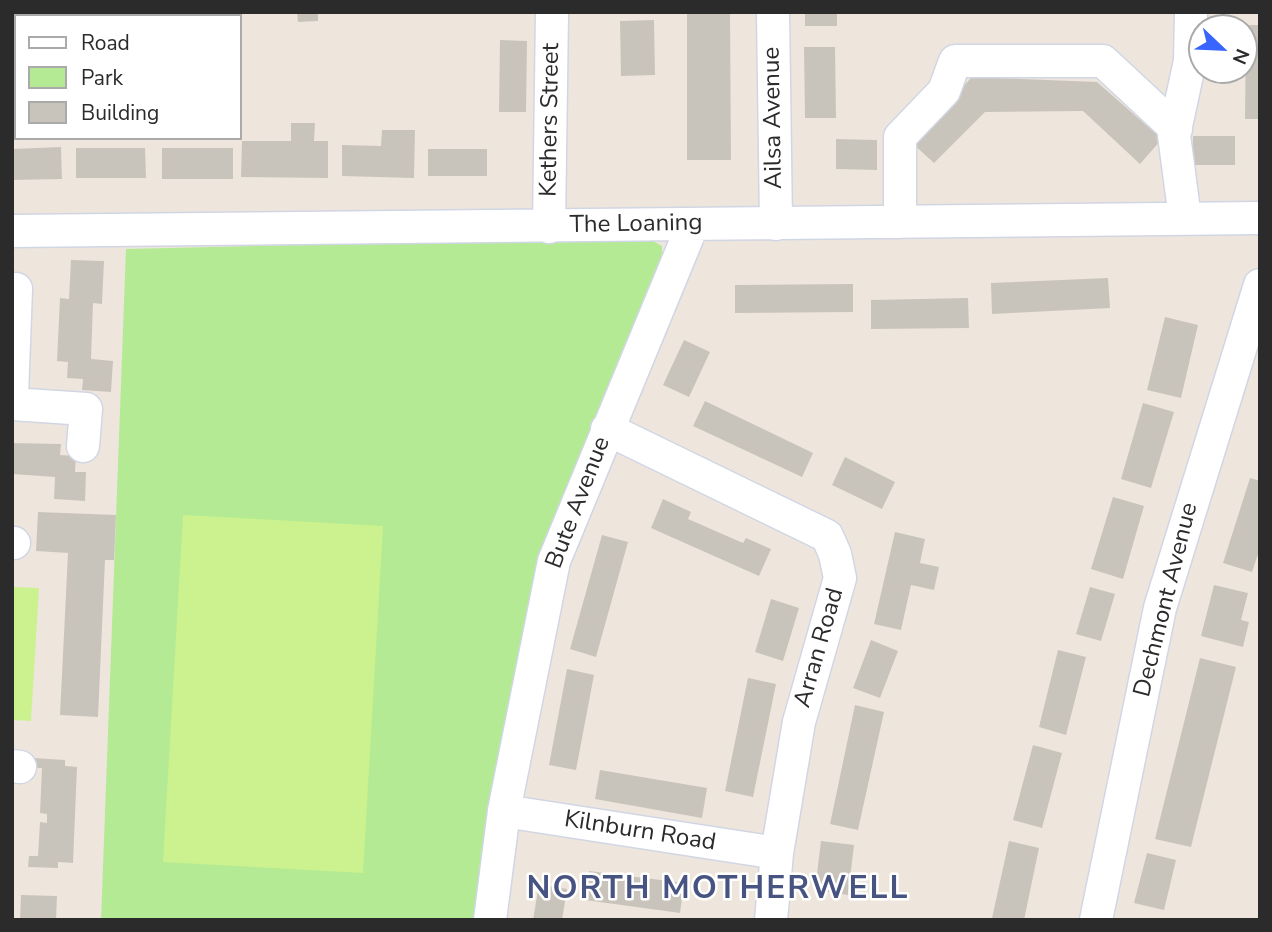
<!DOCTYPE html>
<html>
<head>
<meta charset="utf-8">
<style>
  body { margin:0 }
  #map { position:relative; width:1272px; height:932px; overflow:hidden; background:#eee6dc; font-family:"Nunito Sans",sans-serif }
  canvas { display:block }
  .frame { position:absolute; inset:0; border:14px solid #2b2b2b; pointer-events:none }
  .legend { position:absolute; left:14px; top:14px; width:228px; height:126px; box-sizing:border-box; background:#fff; border:2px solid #aaa; margin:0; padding:9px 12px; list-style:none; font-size:21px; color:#2b2b2b }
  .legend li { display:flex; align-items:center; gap:14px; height:35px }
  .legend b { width:35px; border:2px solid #aaa }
  .north { position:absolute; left:1188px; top:14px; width:70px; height:70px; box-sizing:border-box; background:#fff; border:2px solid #aaa; border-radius:50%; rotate:113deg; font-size:19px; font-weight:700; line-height:28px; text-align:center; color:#2b2b2b }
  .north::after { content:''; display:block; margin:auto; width:24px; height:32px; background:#3965ff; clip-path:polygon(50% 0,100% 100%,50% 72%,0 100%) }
</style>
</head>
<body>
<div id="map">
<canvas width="1272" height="932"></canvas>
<div class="frame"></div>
<ul class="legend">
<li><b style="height:9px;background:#fff"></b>Road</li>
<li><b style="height:19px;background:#b4ea93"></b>Park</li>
<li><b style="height:19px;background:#c9c4bb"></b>Building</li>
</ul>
<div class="north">N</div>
</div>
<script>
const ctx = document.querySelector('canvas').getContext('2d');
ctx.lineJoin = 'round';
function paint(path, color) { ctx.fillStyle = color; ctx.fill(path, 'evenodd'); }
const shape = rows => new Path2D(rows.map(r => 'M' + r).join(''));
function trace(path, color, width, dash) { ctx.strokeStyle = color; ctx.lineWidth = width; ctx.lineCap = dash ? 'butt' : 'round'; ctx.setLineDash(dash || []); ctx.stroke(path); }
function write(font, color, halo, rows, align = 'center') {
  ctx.font = font + ' "Nunito Sans",sans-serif'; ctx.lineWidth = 5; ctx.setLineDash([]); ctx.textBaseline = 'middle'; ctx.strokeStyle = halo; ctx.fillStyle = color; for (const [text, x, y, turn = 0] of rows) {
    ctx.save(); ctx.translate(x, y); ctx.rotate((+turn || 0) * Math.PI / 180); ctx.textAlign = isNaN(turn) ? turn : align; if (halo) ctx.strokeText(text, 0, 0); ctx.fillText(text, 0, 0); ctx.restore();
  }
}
paint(shape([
  [645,237,662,246,662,261,580,464,488,920,101,920,126,249]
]), '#b4ea93');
paint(shape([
  [183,515,383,526,363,873,163,862],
  [12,587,39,588,31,721,12,720]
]), '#cbf28e');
paint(shape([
  [297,12,318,12,318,21,298,22],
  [687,12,730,12,731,160,687,160],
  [805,12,837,12,837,26,805,26],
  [654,20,655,75,621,76,620,21],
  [1246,25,1260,25,1260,119,1245,119],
  [500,40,527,41,526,112,499,112],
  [804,47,835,47,836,118,805,118],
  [972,77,1097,82,1162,139,1140,164,1083,111,985,112,934,163,911,142],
  [291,123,315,123,314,141,328,141,328,178,241,177,242,141,291,141],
  [382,130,415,130,414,178,342,176,342,145,381,146],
  [1193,136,1235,136,1235,165,1193,165],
  [836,139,877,140,877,170,836,169],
  [61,147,62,179,12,180,12,149],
  [76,148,145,148,146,178,76,178],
  [162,148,233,148,233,179,162,179],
  [428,149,487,149,487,176,428,176],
  [71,260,104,261,102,304,93,303,91,359,113,361,111,392,82,390,83,379,67,378,68,362,57,361,60,298,69,299],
  [1108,278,1110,308,992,314,991,283],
  [853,284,853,312,735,313,735,285],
  [968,298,969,328,871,329,871,300],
  [1165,317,1198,325,1181,398,1147,390],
  [684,340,710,352,689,397,663,385],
  [705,401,813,453,802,477,693,426],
  [1143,403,1174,412,1151,488,1121,479],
  [12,443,61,444,60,455,76,456,75,472,86,472,85,501,54,499,55,477,12,474],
  [845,457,895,482,882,509,832,485],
  [1250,478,1260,481,1260,548,1252,572,1223,563],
  [1113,497,1144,506,1123,579,1091,569],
  [663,499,691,512,688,519,743,543,746,538,771,549,759,576,651,528],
  [38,512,116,515,114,560,105,560,98,717,60,715,68,553,36,551],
  [895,532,925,539,920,563,939,567,934,590,911,585,901,630,874,624],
  [602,535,628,542,596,657,570,649],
  [1214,585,1248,593,1241,620,1249,622,1243,647,1201,636],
  [1090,587,1115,594,1101,641,1076,634],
  [771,599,799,608,783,661,755,652],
  [871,640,898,651,880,698,853,688],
  [1058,650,1086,657,1066,735,1039,727],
  [1200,658,1236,667,1191,847,1155,839],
  [567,669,594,675,576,770,549,765],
  [748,678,776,684,753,797,725,791],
  [855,705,884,712,858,830,830,824],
  [1033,745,1062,753,1042,828,1013,820],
  [33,758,65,760,65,766,77,767,73,863,58,862,58,868,28,867,29,856,38,856,40,822,47,823,47,814,40,813,42,768,33,768],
  [600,770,707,788,702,818,595,799],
  [821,841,854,845,848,895,815,890],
  [1009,841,1039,848,1024,920,992,918],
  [1147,853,1176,860,1164,910,1134,903],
  [589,871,684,883,680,913,585,900],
  [539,884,567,889,562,920,533,920],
  [21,895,57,896,56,920,20,920]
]), '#c9c4bb');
const minor = shape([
  [773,12,776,224],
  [1185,218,1174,135,1190,61,1191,12],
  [900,222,900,137,944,91,955,61,1103,61,1176,129],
  [549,227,552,12],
  [12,231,1260,218],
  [12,396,16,289],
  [12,404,86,409,83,446],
  [607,429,827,536,835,554,840,578,799,722,777,853,771,920],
  [12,543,14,543],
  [12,766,20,767],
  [504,811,777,853],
  [490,920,504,811,554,561,693,224],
  [1096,920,1160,608,1260,285]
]);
trace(minor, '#d1d6e5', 35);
trace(minor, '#fff', 32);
write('24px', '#2b2b2b', '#fff', [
  ["Ailsa Avenue",774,118,-91],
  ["Kethers Street",551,120,-89],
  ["The Loaning",636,225,-1],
  ["Bute Avenue",579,503,-69],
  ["Dechmont Avenue",1167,600,-76],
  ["Arran Road",820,648,-74],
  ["Kilnburn Road",640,832,9]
]);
ctx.letterSpacing = '2px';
write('bold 32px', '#475381', '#fff', [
  ["NORTH MOTHERWELL",718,890]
]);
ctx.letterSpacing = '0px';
</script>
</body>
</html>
